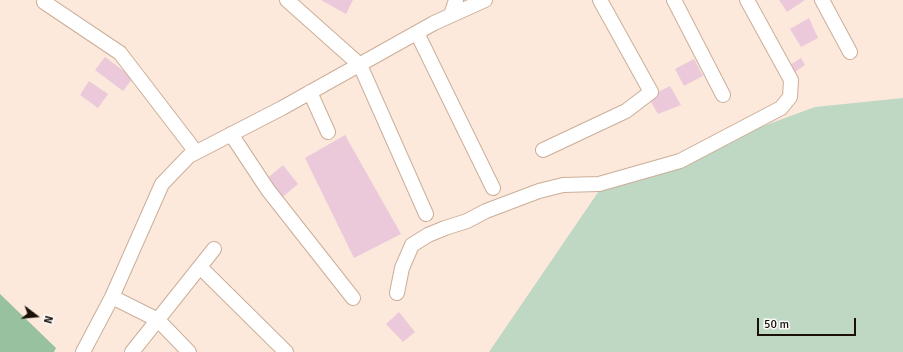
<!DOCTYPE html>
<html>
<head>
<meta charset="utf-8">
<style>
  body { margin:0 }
  #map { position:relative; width:903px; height:352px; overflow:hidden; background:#fce9db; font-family:Signika,sans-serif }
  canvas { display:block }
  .north { position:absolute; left:16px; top:296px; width:40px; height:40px; -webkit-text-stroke:3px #fafafa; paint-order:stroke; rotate:106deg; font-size:11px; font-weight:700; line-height:16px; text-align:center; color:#1a1008 }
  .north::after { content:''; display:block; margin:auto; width:14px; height:18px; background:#1a1008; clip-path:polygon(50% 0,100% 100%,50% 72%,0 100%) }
  .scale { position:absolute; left:757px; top:318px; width:99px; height:18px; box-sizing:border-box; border:2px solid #1a1008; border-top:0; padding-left:5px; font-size:12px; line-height:14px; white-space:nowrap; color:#1a1008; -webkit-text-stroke:3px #fafafa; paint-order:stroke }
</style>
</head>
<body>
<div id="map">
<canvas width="903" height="352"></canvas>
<div class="north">N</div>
<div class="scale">50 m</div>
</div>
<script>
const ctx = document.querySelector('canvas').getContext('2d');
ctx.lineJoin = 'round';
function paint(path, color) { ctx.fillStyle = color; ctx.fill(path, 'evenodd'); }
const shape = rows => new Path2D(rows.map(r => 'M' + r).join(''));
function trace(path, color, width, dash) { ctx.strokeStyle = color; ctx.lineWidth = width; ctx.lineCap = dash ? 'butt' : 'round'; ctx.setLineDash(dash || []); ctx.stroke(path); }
paint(shape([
  [903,98,903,352,489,352,603,185,815,107]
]), '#bed8c3');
paint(shape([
  [0,294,56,348,54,352,0,352]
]), '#97c19f');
paint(shape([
  [321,0,353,0,346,14],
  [779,0,805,0,787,12],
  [809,18,818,38,801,47,790,29],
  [105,57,133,78,123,91,95,70],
  [801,58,805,65,795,72,790,65],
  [694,59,703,76,684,86,675,69],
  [89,81,108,94,98,108,80,95],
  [670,86,681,105,658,114,648,97],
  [345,135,401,234,354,258,305,158],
  [283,165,298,184,279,200,263,182],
  [399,312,415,332,403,342,386,324]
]), '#ebc9da');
const minor = shape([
  [287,0,360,65,426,214],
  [674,0,723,95],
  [822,0,850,52],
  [44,2,120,53,196,152],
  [451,15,456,0],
  [417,33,493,188],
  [310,92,328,132],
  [231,134,268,190,353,298],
  [543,150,626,111,651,92,600,0],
  [200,267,286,352],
  [397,293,402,268,412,245,428,235,445,228,467,221,486,211,539,191,563,185,599,184,680,161,781,108,790,97,791,80,747,0],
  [112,297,158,320,189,352],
  [83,352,112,297,162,184,189,156,282,108,434,23,485,0],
  [132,352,214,249]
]);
trace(minor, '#cbae98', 16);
trace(minor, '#fff', 14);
</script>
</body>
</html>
